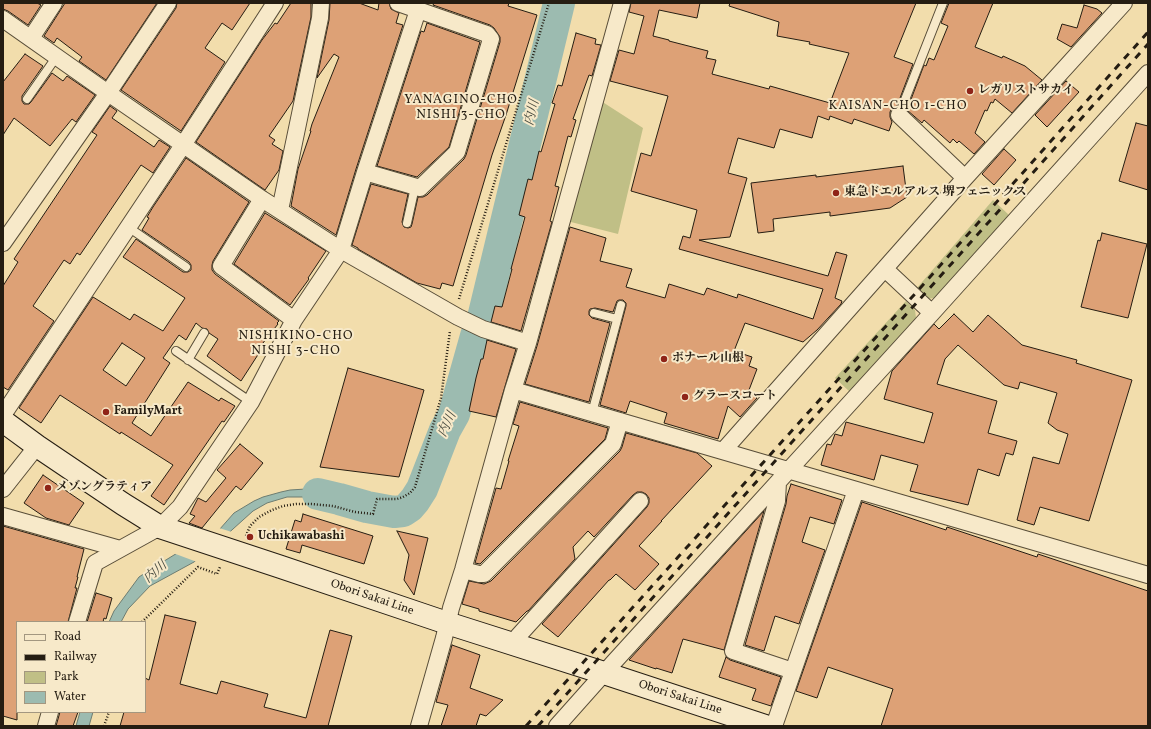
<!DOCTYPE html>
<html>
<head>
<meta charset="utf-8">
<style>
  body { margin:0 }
  #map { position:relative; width:1151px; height:729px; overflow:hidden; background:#f2ddac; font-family:Vollkorn,serif }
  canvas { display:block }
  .frame { position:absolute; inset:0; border:4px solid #251d12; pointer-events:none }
  .legend { position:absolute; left:16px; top:621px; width:130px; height:92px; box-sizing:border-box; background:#f7e9c9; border:1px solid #a39780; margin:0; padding:5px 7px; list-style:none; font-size:12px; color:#251d12 }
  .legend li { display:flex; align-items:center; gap:8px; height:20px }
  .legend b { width:20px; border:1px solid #a39780 }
</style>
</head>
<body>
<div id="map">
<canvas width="1151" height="729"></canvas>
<div class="frame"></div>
<ul class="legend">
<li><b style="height:5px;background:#f7e9c9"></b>Road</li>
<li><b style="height:5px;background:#251d12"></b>Railway</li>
<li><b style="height:11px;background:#c0bf86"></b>Park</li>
<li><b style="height:11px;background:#9cbbb0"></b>Water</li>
</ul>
</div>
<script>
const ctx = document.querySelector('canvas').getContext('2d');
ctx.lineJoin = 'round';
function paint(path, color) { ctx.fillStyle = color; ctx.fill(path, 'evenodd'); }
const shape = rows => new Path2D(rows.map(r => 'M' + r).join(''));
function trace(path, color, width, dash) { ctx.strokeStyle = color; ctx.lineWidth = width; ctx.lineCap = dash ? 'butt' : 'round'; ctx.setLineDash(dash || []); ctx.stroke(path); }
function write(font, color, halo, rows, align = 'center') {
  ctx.font = font + ' Vollkorn,"Noto Serif JP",serif'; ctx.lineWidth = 4; ctx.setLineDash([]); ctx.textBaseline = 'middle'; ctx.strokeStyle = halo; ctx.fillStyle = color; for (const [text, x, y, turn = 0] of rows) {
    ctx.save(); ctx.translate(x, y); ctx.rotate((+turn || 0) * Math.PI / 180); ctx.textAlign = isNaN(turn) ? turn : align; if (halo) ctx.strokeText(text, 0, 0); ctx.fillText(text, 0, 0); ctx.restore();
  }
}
paint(shape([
  [601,101,643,128,618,234,567,221],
  [993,200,1009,215,935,298,926,299,916,289],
  [906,301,915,310,916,318,850,392,835,378]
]), '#c0bf86');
const water = shape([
  [306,489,325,492,361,501,358,507,312,497,287,497,267,503,253,511,223,538,194,562,150,586,128,609,121,622,109,622,114,611,139,577,148,571,187,547,219,530,234,513,254,501,263,497,281,492,290,490,306,489],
  [80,712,93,712,89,726,76,726,80,712]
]);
paint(water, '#9cbbb0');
trace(water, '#6c7c71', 1);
paint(shape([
  [219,528,232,532,197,562,173,553]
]), '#f2ddac');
trace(shape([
  [318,494,339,499,367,507,394,512,403,511,409,507,415,500,422,489,445,430,454,414,476,336,483,318,559,3]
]), '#9cbbb0', 32);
const building = shape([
  [3,3,37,3,41,5,28,25,8,11,3,9,3,3],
  [65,3,157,3,106,80,79,61,82,57,57,38,54,43,44,36,65,3],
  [177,3,250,3,232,30,222,23,205,48,225,62,181,131,121,90,176,8,177,3],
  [291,3,311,3,311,17,293,101,269,136,275,140,272,144,283,151,279,170,265,190,196,142,262,40,275,23,277,24,291,3],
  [330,3,359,3,378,10,379,3,389,3,391,9,399,13,396,23,403,25,356,169,336,235,291,206,298,169,311,131,310,131,312,124,339,57,334,54,317,78,329,20,330,3],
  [434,3,509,3,508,6,537,15,506,115,492,155,453,286,442,283,440,289,417,283,358,249,358,248,352,245,371,184,408,194,402,222,404,227,408,228,411,227,412,224,418,197,423,197,427,195,464,159,466,155,500,42,500,37,494,28,490,25,433,5,434,3],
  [631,3,700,3,697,18,659,10,653,36,669,40,669,41,708,51,706,58,716,60,712,74,769,89,770,86,830,103,849,53,809,44,810,42,777,36,779,22,729,6,730,3,916,3,894,57,913,64,897,106,892,108,890,112,890,117,892,122,889,131,854,119,852,124,830,116,829,120,818,116,812,138,780,129,774,148,738,138,728,173,747,178,730,237,699,240,828,276,836,252,847,255,835,298,842,301,841,304,817,330,803,342,745,323,734,351,752,357,749,366,757,369,749,390,757,398,740,417,728,406,718,439,664,423,667,413,630,401,626,413,600,405,626,306,626,303,623,300,619,300,617,301,613,312,595,308,590,309,589,311,589,315,592,318,610,323,589,402,525,384,537,346,570,227,606,238,600,261,632,269,626,287,665,298,669,284,704,295,707,288,737,298,738,294,813,319,823,289,679,249,683,236,690,238,697,210,631,191,641,153,651,156,668,96,610,81,619,50,634,54,644,16,629,12,631,3],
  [949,3,993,3,975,47,1002,58,1003,56,1025,66,1042,80,1012,113,995,99,993,103,991,102,987,111,985,110,975,133,985,142,974,154,959,141,957,143,953,139,950,143,924,120,922,123,907,110,924,65,926,66,929,58,934,60,948,26,941,23,949,3],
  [1084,5,1097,9,1102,13,1071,47,1057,39,1062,24,1077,28,1084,5],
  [427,23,480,42,449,147,417,177,377,166,421,31,424,32,427,23],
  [576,33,596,39,595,44,601,45,592,76,589,75,573,119,576,120,571,137,568,136,555,186,559,187,550,221,552,222,521,331,491,322,495,306,502,307,512,269,511,269,525,217,519,215,528,179,532,180,539,151,541,152,555,104,552,103,558,85,562,86,576,33],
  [25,54,43,66,22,96,22,101,24,104,29,104,31,102,52,73,63,81,67,76,95,95,76,122,72,119,50,146,14,118,3,135,3,82,25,54],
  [1066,81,1079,92,1047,127,1035,115,1066,81],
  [110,106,117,111,112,118,154,147,159,140,170,147,153,173,141,165,80,255,77,253,70,264,64,260,33,306,54,321,8,390,3,387,3,286,18,262,14,259,97,135,92,132,110,106],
  [1136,123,1148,126,1148,190,1119,181,1136,123],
  [1004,149,1016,160,994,185,982,174,1004,149],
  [186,158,249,202,213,261,212,265,212,270,215,274,279,321,277,323,278,324,259,348,261,350,241,381,207,356,218,339,209,333,207,329,202,328,196,323,186,340,179,335,163,358,170,363,132,423,151,436,188,382,219,401,221,398,235,406,224,422,222,421,164,505,151,496,173,465,121,432,120,434,60,395,41,423,19,408,93,297,130,320,134,314,163,331,185,298,123,257,136,239,183,272,188,272,191,270,191,265,189,262,142,230,149,218,147,217,153,207,186,158],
  [122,343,145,358,126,386,103,370,122,343],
  [903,166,907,197,890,208,830,216,830,212,773,219,774,231,758,233,751,183,816,175,816,177,903,166],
  [265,213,326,251,308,278,309,279,290,305,234,264,265,213],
  [1102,233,1147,244,1128,318,1081,307,1098,240,1100,241,1102,233],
  [954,314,973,332,988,315,1022,345,1077,360,1076,363,1132,380,1089,521,1040,507,1034,525,1017,520,1033,457,1059,464,1068,434,1057,430,1048,423,1057,393,1020,382,1018,389,1004,385,958,345,945,359,937,384,997,401,988,433,1017,441,1013,455,1006,453,999,476,978,469,968,505,910,491,918,465,881,455,874,480,821,465,827,444,831,445,835,434,842,436,846,422,924,443,933,413,884,399,892,371,934,324,939,329,954,314],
  [487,340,516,349,496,417,469,411,476,378,481,359,483,359,487,340],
  [348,368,424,390,399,477,320,467,348,368],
  [520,402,608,428,605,439,480,564,475,563,496,488,501,489,509,461,508,461,519,426,513,424,520,402],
  [626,433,697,453,712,466,661,521,662,521,639,546,659,564,635,590,616,574,610,580,609,580,558,637,542,624,647,507,649,503,649,498,646,494,642,492,637,492,633,495,594,537,588,531,573,547,575,559,528,611,527,611,516,622,479,611,479,609,462,604,469,581,484,584,491,581,620,451,622,447,626,433],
  [240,444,263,463,241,490,236,486,202,528,189,523,195,516,190,514,198,498,206,502,226,478,217,470,240,444],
  [43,475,84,503,69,525,46,518,24,503,43,475],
  [791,484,842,500,834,524,810,517,802,542,825,550,799,624,775,616,764,651,745,645,786,504,787,496,791,484],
  [862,502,946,530,947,527,1037,557,1038,554,1148,591,1148,726,881,726,893,689,828,667,817,698,796,691,862,502],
  [764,511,724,650,683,639,672,673,656,668,656,669,629,660,764,511],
  [303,514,373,536,364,564,302,545,300,553,286,549,295,520,301,522,303,514],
  [3,526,84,549,77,577,78,577,75,588,77,588,68,622,17,622,17,720,3,716,3,526],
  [397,531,428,538,414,595,404,580,409,555,397,531],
  [96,593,112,598,106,619,104,618,103,622,87,622,96,593],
  [165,615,196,622,180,684,217,694,221,681,268,694,264,707,306,718,330,630,352,636,328,726,120,726,124,712,145,712,145,678,149,680,165,615],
  [452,645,480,655,470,688,503,700,486,716,480,714,476,726,441,726,448,705,436,702,452,645],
  [726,657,730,660,781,677,771,706,752,700,756,689,719,677,726,657],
  [60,712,78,712,73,726,56,726,60,712]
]);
paint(building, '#dda176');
trace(building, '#251d12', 1);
const lane = shape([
  [27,99,57,56],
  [899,115,943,3],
  [407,223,415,187],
  [128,227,186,267],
  [594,313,617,319],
  [176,351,251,402],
  [188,360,204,333],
  [592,413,621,305]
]);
const street = shape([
  [3,19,108,93,262,199,341,250,458,317,483,329,528,343],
  [31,38,54,3],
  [899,115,965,178],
  [365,172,420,188,457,152,491,39,487,34,418,10],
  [262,199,221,266,294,320],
  [280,210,320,18,321,3],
  [3,243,108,93,168,3],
  [885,269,932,313],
  [513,390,1148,575],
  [3,415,183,145,275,3],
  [723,451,965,178,1124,3],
  [778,482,777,501,733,651,793,671],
  [3,489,37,446],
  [3,516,120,549],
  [463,570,479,574,484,574,613,444,620,421],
  [77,622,95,563,160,527,180,507,251,402,294,320,341,250,365,172,418,10,398,3],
  [511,644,640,501],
  [46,726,50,712],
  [419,726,444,638,451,608,463,570,513,390,528,343,622,3],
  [557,726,614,662,932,313,1148,73],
  [774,726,856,490]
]);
const secondary = shape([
  [3,421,37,446,123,504,160,527,281,567,447,623,604,673,765,726]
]);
trace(lane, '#584d38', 10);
trace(street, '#584d38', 18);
trace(secondary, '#251d12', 24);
trace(shape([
  [459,299,549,3],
  [246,536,250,526,259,517,272,510,283,506,296,504,311,504,333,506,355,512,373,514,377,499,397,499,403,497,410,493,415,487,441,398,450,331],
  [142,622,198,567,217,574,220,567],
  [104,726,109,712]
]), '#251d12', 2.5, [1, 2]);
trace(lane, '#f7e9c9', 8);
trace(street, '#f7e9c9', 16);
trace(secondary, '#f7e9c9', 22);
trace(shape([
  [526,726,905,305,1148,32],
  [538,726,1148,44]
]), '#251d12', 3, [7, 7]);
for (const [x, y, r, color] of [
  [970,91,4,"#8f2418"],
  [836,193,4,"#8f2418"],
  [664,359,4,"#8f2418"],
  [685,397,4,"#8f2418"],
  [106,412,4,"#8f2418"],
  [48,488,4,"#8f2418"],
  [250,537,4,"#8f2418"]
]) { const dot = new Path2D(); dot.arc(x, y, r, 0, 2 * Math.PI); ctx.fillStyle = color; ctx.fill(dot); trace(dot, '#f7e9c9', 1.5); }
write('bold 12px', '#251d12', '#f7e9c9', [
  ["レガリストサカイ",978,91],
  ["東急ドエルアルス 堺フェニックス",844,193],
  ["ボナール山根",672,359],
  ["グラースコート",693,397],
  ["FamilyMart",114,412],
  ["メゾングラティア",56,488],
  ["Uchikawabashi",258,537]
], 'left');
write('12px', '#251d12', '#f7e9c9', [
  ["Obori Sakai Line",372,598,19],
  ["Obori Sakai Line",680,698,18]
]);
ctx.letterSpacing = '1px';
write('13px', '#251d12', '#f7e9c9', [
  ["YANAGINO-CHO",461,101],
  ["NISHI 3-CHO",461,116],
  ["KAISAN-CHO 1-CHO",898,107],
  ["NISHIKINO-CHO",296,337],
  ["NISHI 3-CHO",296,352]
]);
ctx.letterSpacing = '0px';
write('italic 13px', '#494c41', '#f7e9c9', [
  ["内川",533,113,-76],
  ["内川",448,425,-65],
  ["内川",156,573,-41]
]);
</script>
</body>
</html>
